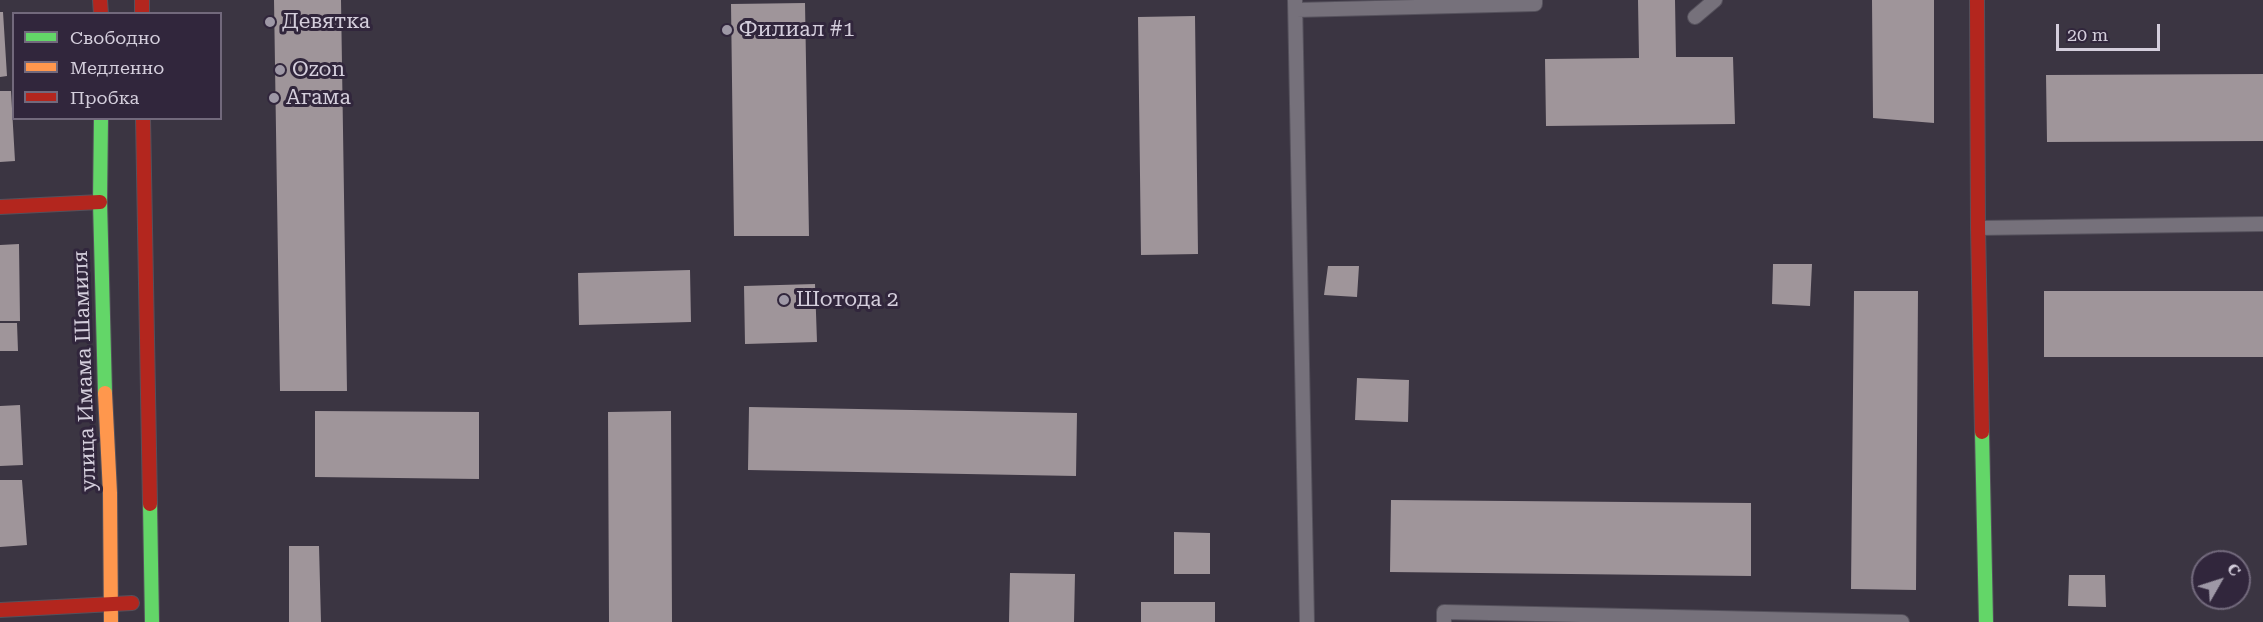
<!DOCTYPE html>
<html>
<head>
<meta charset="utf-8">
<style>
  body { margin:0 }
  #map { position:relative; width:2263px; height:622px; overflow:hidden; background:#3b3542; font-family:"Roboto Serif",serif }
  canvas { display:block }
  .legend { position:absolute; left:12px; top:12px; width:210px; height:108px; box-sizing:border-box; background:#31263c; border:2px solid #72697c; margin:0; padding:8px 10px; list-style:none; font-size:18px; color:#d4cedc }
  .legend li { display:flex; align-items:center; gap:12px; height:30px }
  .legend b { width:30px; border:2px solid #72697c }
  .north { position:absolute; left:2191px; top:550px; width:60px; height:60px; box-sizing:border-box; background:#31263c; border:2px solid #72697c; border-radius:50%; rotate:51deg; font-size:16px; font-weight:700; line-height:24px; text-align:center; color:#d4cedc }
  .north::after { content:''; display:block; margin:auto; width:21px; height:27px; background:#9e98a6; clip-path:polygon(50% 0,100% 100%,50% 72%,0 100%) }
  .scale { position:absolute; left:2056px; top:24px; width:104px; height:27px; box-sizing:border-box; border:3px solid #d4cedc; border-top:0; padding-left:8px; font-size:18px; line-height:21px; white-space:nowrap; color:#d4cedc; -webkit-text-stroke:4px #31263c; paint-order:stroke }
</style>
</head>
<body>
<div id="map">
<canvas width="2263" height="622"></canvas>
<ul class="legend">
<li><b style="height:8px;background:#63d668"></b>Свободно</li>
<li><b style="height:8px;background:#ff974d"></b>Медленно</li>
<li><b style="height:8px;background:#b3261e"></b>Пробка</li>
</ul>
<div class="north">С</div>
<div class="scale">20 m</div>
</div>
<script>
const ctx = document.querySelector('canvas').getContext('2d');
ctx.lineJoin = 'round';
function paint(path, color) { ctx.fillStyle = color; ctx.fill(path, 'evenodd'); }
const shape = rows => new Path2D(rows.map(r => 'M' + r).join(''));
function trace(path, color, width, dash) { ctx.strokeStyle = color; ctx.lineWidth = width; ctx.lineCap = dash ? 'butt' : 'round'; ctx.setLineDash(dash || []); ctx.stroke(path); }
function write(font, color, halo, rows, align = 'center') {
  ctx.font = font + ' "Roboto Serif",serif'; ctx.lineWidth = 6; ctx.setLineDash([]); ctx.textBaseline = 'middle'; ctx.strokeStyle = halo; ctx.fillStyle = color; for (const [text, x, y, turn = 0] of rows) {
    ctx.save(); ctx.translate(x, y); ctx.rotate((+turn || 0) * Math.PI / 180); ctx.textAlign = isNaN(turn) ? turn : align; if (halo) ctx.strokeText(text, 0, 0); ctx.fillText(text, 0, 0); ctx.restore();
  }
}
paint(shape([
  [274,0,341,0,347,391,280,391],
  [1638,0,1675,0,1676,57,1733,57,1735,124,1546,126,1545,59,1639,58],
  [1872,0,1934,0,1934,123,1873,118],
  [805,3,809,236,734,236,731,4],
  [0,12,3,12,7,76,0,77],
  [1195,16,1198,254,1141,255,1138,17],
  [2263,74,2263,141,2047,142,2046,75],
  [0,91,11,91,15,161,0,162],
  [19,244,20,321,0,321,0,245],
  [1773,264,1812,264,1810,306,1772,304],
  [1328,266,1359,266,1357,297,1324,295],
  [690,270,691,322,579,325,578,273],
  [815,284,817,342,745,344,744,286],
  [1854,291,1918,291,1916,590,1851,589],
  [2044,291,2263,291,2263,357,2044,357],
  [0,323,17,323,18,351,0,351],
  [1357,378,1409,380,1408,422,1355,420],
  [20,405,23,465,0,466,0,406],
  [749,407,1077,413,1076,476,748,470],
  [315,411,479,412,479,479,315,477],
  [671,411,672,622,609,622,608,412],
  [0,480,22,480,27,545,0,547],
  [1391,500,1751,503,1751,576,1390,572],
  [1174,532,1210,533,1210,574,1174,574],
  [289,546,319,546,321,622,289,622],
  [1010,573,1075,574,1074,622,1009,622],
  [2069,575,2105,575,2106,607,2068,606],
  [1141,602,1215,602,1215,622,1141,622]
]), '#9f959a');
const lane = shape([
  [1295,0,1307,622],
  [1296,10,1535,4,1535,0],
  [1695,17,1715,0],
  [1978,228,2263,224],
  [1444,622,1444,612,1902,622]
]);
const fast = shape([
  [101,118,100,202,105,393],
  [1982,432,1986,622],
  [150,504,152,622]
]);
const slow = shape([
  [105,393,110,493,111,622]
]);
const jam = shape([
  [100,0,101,14],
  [142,0,142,14],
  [1977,0,1978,228,1982,432],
  [143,118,150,504],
  [0,207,100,202],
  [0,610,132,603]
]);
trace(lane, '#55515c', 16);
trace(fast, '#55515c', 16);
trace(slow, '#55515c', 16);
trace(jam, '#55515c', 16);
trace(lane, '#76717b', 14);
trace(fast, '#63d668', 14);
trace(slow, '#ff974d', 14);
trace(jam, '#b3261e', 14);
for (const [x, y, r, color] of [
  [270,22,6,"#9e98a6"],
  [727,30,6,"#9e98a6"],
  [280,70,6,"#9e98a6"],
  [274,98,6,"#9e98a6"],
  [784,300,6,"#9e98a6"]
]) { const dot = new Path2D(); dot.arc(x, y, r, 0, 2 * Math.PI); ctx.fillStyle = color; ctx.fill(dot); trace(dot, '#31263c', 2); }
write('21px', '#d4cedc', '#31263c', [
  ["Девятка",282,22],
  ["Филиал #1",739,30],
  ["Ozon",292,70],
  ["Агама",286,98],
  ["Шотода 2",796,300]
], 'left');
write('21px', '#d4cedc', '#31263c', [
  ["улица Имама Шамиля",85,371,-92]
]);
</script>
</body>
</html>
